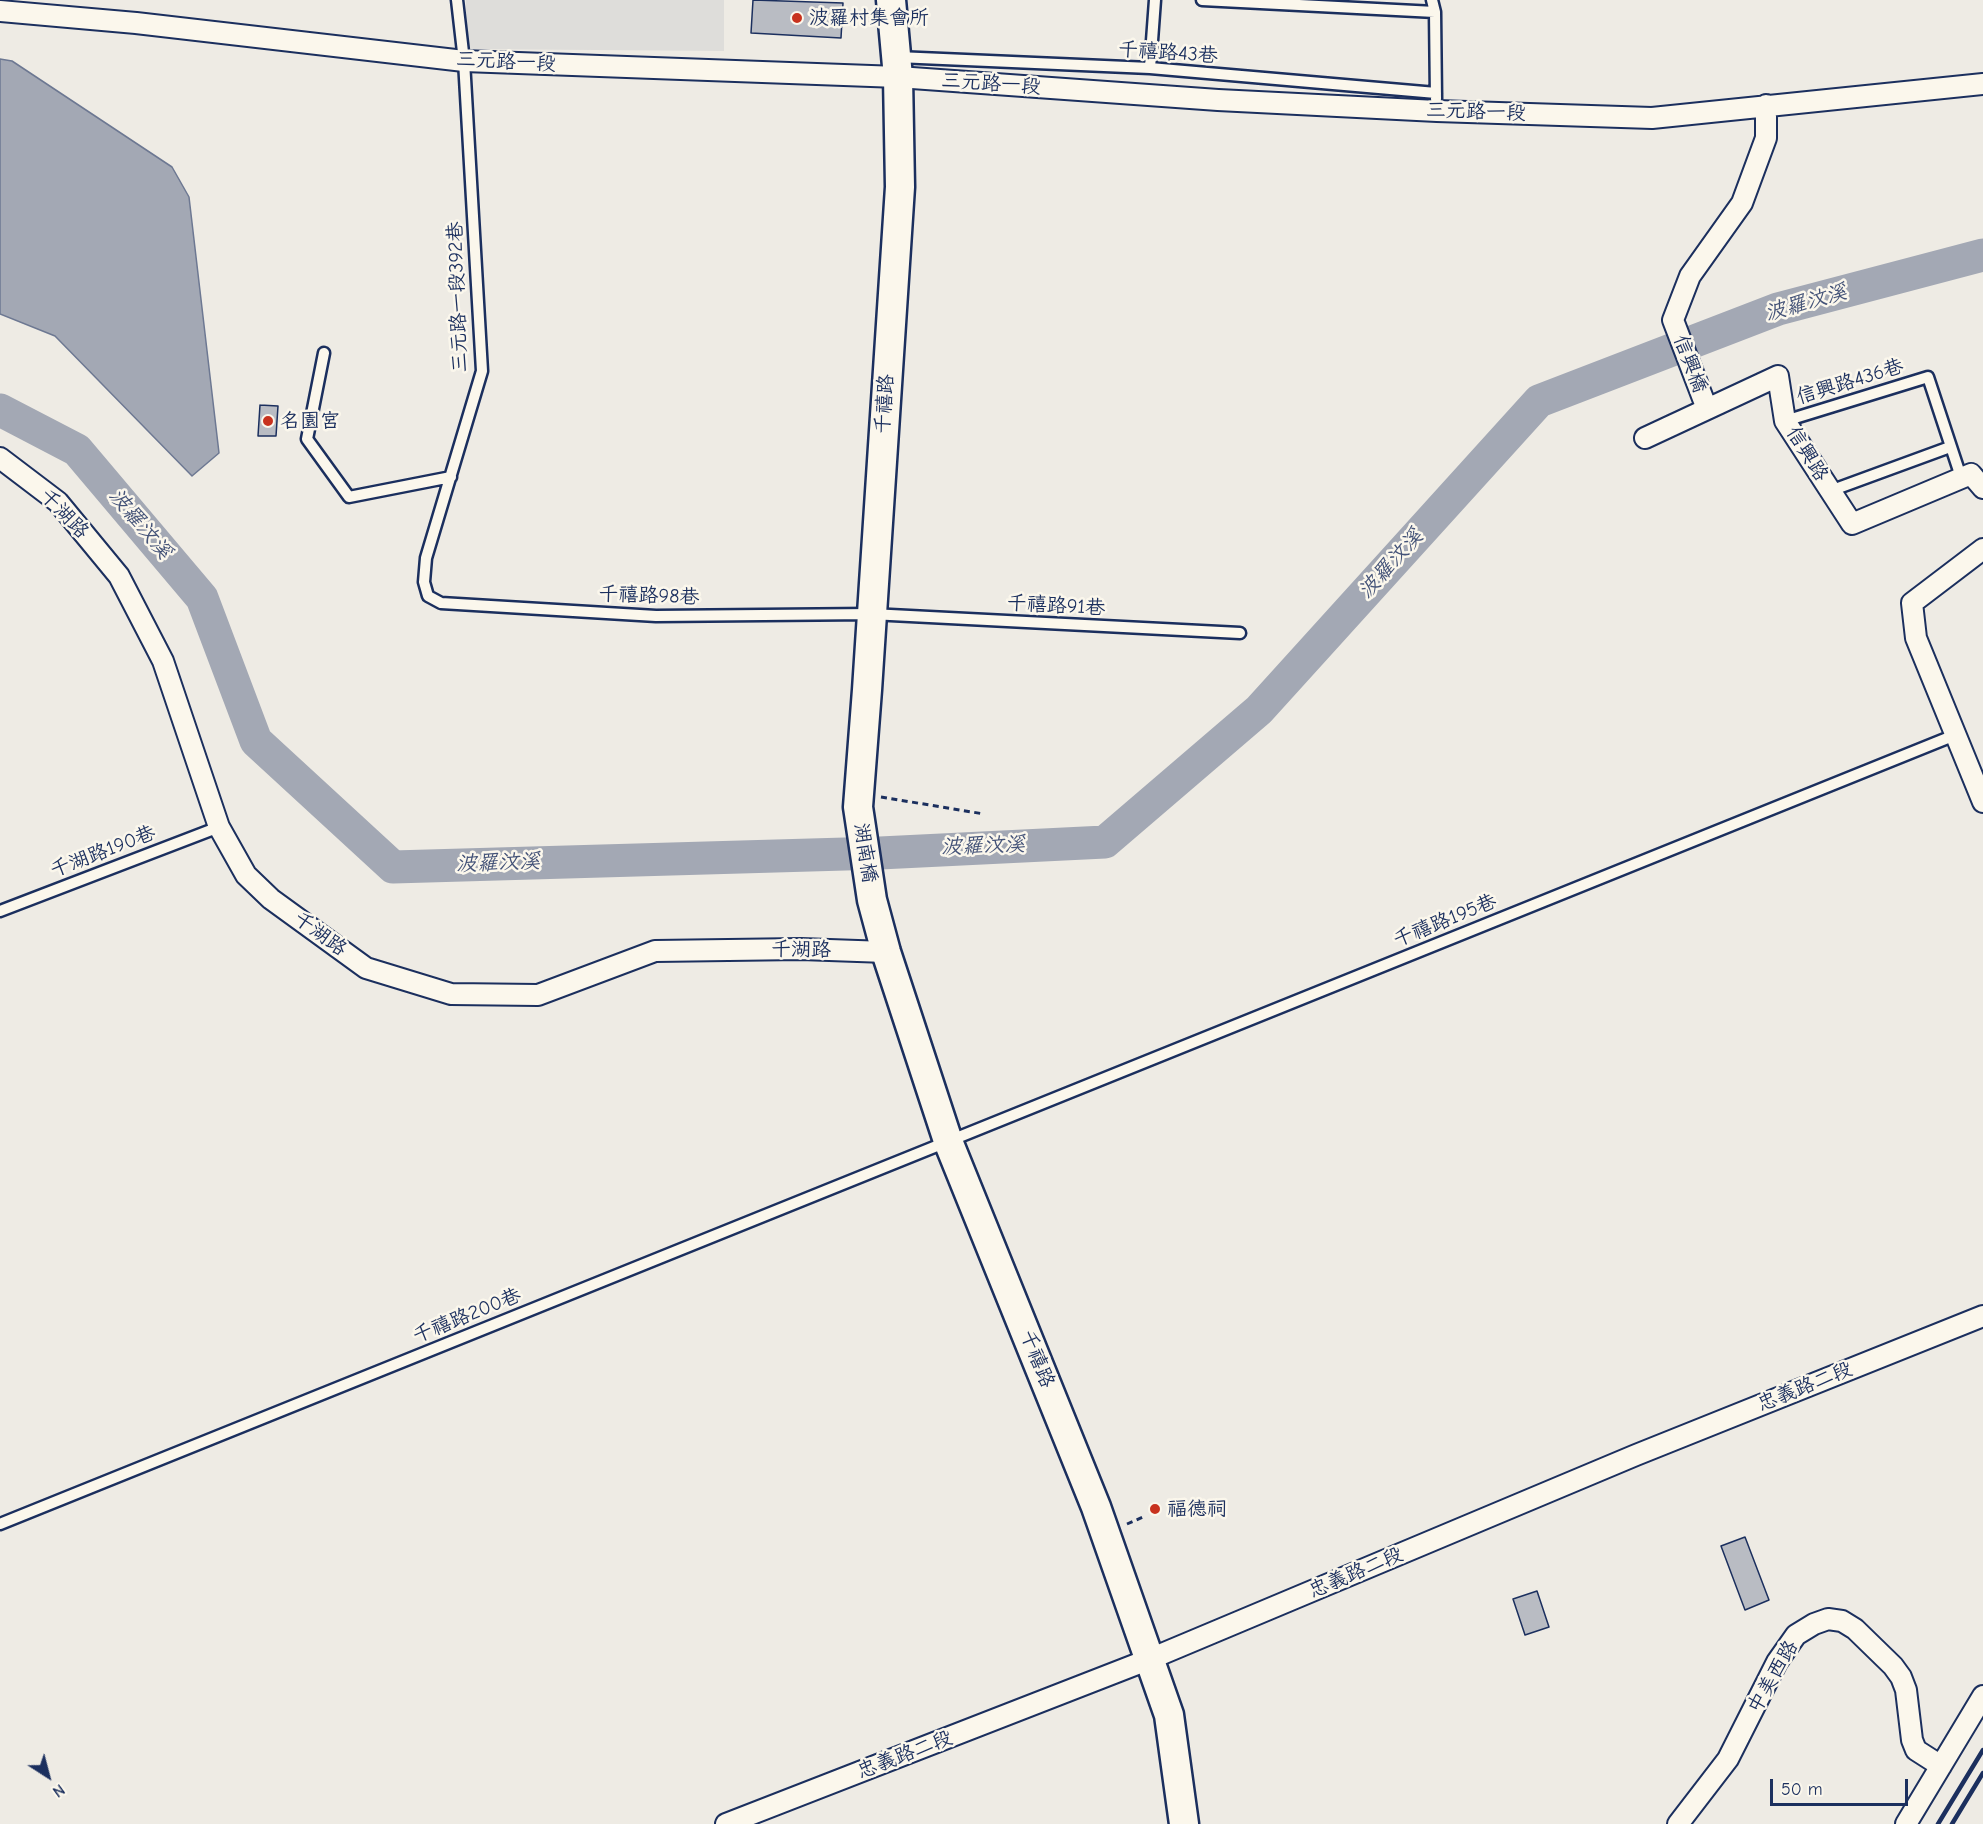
<!DOCTYPE html>
<html>
<head>
<meta charset="utf-8">
<style>
  body { margin:0 }
  #map { position:relative; width:1983px; height:1824px; overflow:hidden; background:#eeebe4; font-family:"Comic Neue",sans-serif }
  canvas { display:block }
  .north { position:absolute; left:18px; top:1746px; width:60px; height:60px; -webkit-text-stroke:4px #fbf7ec; paint-order:stroke; rotate:144deg; font-size:16px; font-weight:700; line-height:24px; text-align:center; color:#1b2f5e }
  .north::after { content:''; display:block; margin:auto; width:21px; height:27px; background:#1b2f5e; clip-path:polygon(50% 0,100% 100%,50% 72%,0 100%) }
  .scale { position:absolute; left:1770px; top:1779px; width:138px; height:27px; box-sizing:border-box; border:3px solid #1b2f5e; border-top:0; padding-left:8px; font-size:18px; line-height:21px; white-space:nowrap; color:#1b2f5e; -webkit-text-stroke:4px #fbf7ec; paint-order:stroke }
</style>
</head>
<body>
<div id="map">
<canvas width="1983" height="1824"></canvas>
<div class="north">N</div>
<div class="scale">50 m</div>
</div>
<script>
const ctx = document.querySelector('canvas').getContext('2d');
ctx.lineJoin = 'round';
function paint(path, color) { ctx.fillStyle = color; ctx.fill(path, 'evenodd'); }
const shape = rows => new Path2D(rows.map(r => 'M' + r).join(''));
function trace(path, color, width, dash) { ctx.strokeStyle = color; ctx.lineWidth = width; ctx.lineCap = dash ? 'butt' : 'round'; ctx.setLineDash(dash || []); ctx.stroke(path); }
function write(font, color, halo, rows, align = 'center') {
  ctx.font = font + ' "Comic Neue","LXGW WenKai TC",sans-serif'; ctx.lineWidth = 5; ctx.setLineDash([]); ctx.textBaseline = 'middle'; ctx.strokeStyle = halo; ctx.fillStyle = color; for (const [text, x, y, turn = 0] of rows) {
    ctx.save(); ctx.translate(x, y); ctx.rotate((+turn || 0) * Math.PI / 180); ctx.textAlign = isNaN(turn) ? turn : align; if (halo) ctx.strokeText(text, 0, 0); ctx.fillText(text, 0, 0); ctx.restore();
  }
}
paint(shape([
  [466,0,724,0,724,51,466,49]
]), '#deddda');
const water = shape([
  [0,59,12,61,172,167,189,197,219,453,192,476,55,336,0,314,0,59]
]);
paint(water, '#a3a8b4');
trace(water, '#6d7892', 1.5);
trace(shape([
  [0,410,77,450,202,598,256,741,393,867,880,853,1105,842,1259,710,1539,401,1778,309,1983,255]
]), '#a3a8b4', 33);
const building = shape([
  [753,0,843,3,841,38,751,33,753,0],
  [260,405,278,406,276,436,258,436,260,405],
  [1745,1537,1769,1600,1745,1610,1721,1546,1745,1537],
  [1537,1591,1549,1627,1525,1635,1513,1599,1537,1591]
]);
paint(building, '#b9bcc3');
trace(building, '#1b2f5e', 1.5);
const lane = shape([
  [457,0,464,61,482,371,426,558,424,582,428,596,441,603,656,616,871,614,1240,633],
  [1202,0,1435,12],
  [1432,0,1435,12,1436,99],
  [897,57,1150,68,1436,93],
  [1150,68,1155,0],
  [324,353,307,439,349,497,451,477],
  [1785,421,1928,377,1961,477],
  [1830,491,1950,447],
  [0,911,219,827],
  [0,1524,1955,735]
]);
const street = shape([
  [0,11,136,23,464,61,898,77,1218,100,1437,111,1652,118,1983,84],
  [1707,409,1673,320,1690,276,1742,203,1766,138,1766,105],
  [1645,438,1778,376,1785,421,1852,524,1971,474,1983,488],
  [0,458,58,502,119,576,163,661,219,827,246,875,271,899,366,968,451,994,538,995,655,951,801,949,886,952],
  [1983,549,1912,603,1916,638,1983,802],
  [726,1824,1150,1659,1636,1455,1983,1316],
  [1678,1824,1728,1759,1777,1662,1796,1635,1814,1624,1828,1619,1842,1621,1855,1629,1893,1666,1901,1677,1906,1690,1912,1740,1916,1750,1941,1766],
  [1906,1824,1983,1696]
]);
const secondary = shape([
  [891,0,898,77,900,187,867,690,858,807,872,900,886,952,948,1141,1096,1507,1169,1715,1184,1824]
]);
trace(lane, '#1b2f5e', 15);
trace(street, '#1b2f5e', 24);
trace(secondary, '#1b2f5e', 33);
trace(shape([
  [881,797,984,814],
  [1127,1524,1143,1517]
]), '#1b2f5e', 3, [6, 4.5]);
trace(lane, '#fbf7ec', 10);
trace(street, '#fbf7ec', 20);
trace(secondary, '#fbf7ec', 28);
trace(shape([
  [1938,1824,1983,1750],
  [1952,1824,1983,1773]
]), '#1b2f5e', 4.5);
for (const [x, y, r, color] of [
  [797,18,6,"#c8321e"],
  [268,421,6,"#c8321e"],
  [1155,1509,6,"#c8321e"]
]) { const dot = new Path2D(); dot.arc(x, y, r, 0, 2 * Math.PI); ctx.fillStyle = color; ctx.fill(dot); trace(dot, '#fbf7ec', 2); }
write('20px', '#1b2f5e', '#fbf7ec', [
  ["波羅村集會所",809,18],
  ["名園宮",280,421],
  ["福德祠",1167,1509]
], 'left');
write('20px', '#1b2f5e', '#fbf7ec', [
  ["千禧路43巷",1168,53,4],
  ["三元路一段",506,62,3],
  ["三元路一段",991,84,4],
  ["三元路一段",1476,112,2],
  ["三元路一段392巷",458,297,-92],
  ["信興橋",1690,364,69],
  ["信興路436巷",1850,382,-17],
  ["千禧路",885,404,-86],
  ["信興路",1807,454,58],
  ["千湖路",64,514,46],
  ["千禧路98巷",649,596,2],
  ["千禧路91巷",1056,606,3],
  ["千湖路190巷",103,852,-21],
  ["湖南橋",865,853,81],
  ["千禧路195巷",1445,921,-22],
  ["千湖路",320,934,36],
  ["千湖路",801,950,1],
  ["千禧路200巷",467,1316,-22],
  ["千禧路",1037,1359,68],
  ["忠義路二段",1805,1387,-22],
  ["忠義路二段",1356,1573,-23],
  ["中美西路",1773,1677,-60],
  ["忠義路二段",905,1755,-21]
]);
write('italic 21px', '#445378', '#fbf7ec', [
  ["波羅汶溪",1806,303,-16],
  ["波羅汶溪",140,524,50],
  ["波羅汶溪",1391,564,-48],
  ["波羅汶溪",983,846,-2],
  ["波羅汶溪",498,863,-2]
]);
</script>
</body>
</html>
